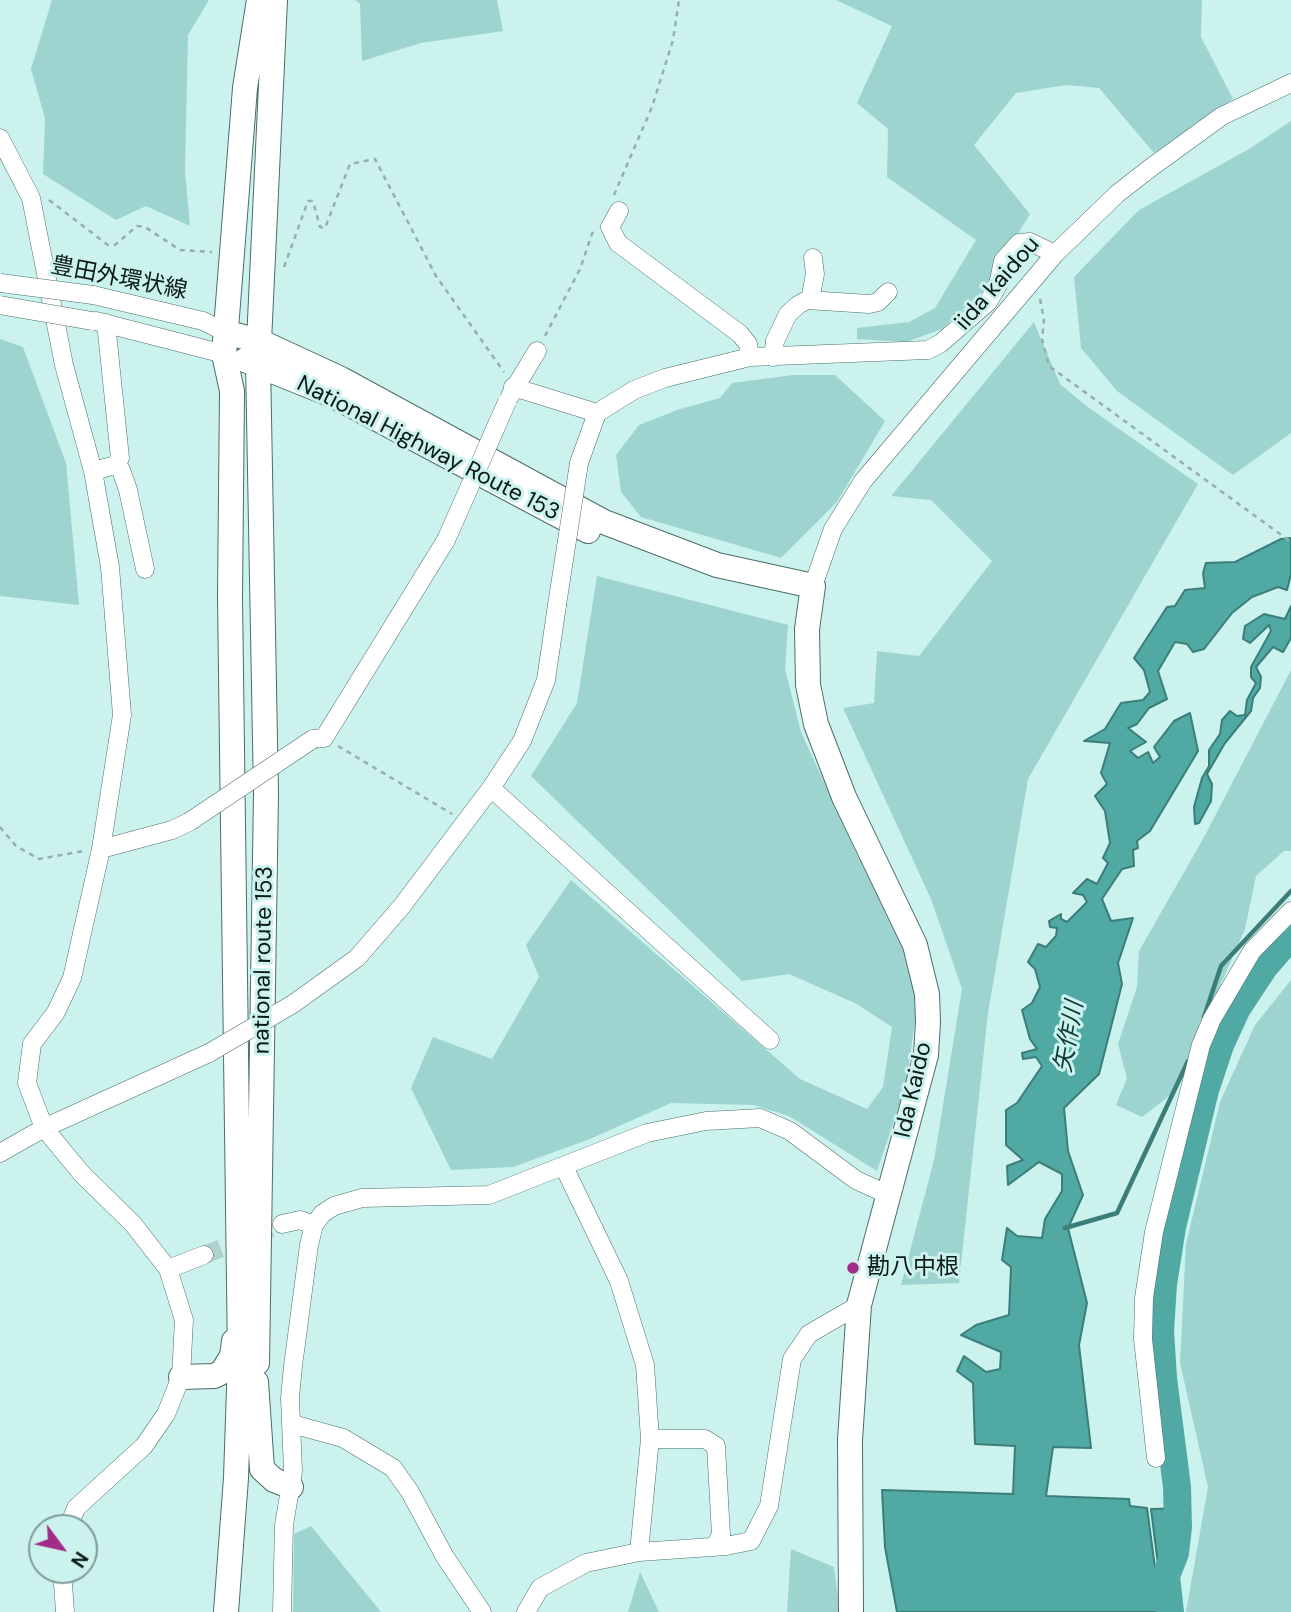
<!DOCTYPE html>
<html>
<head>
<meta charset="utf-8">
<style>
  body { margin:0 }
  #map { position:relative; width:1291px; height:1612px; overflow:hidden; background:#ccf2ee; font-family:"DM Sans",sans-serif }
  canvas { display:block }
  .north { position:absolute; left:28px; top:1514px; width:70px; height:70px; box-sizing:border-box; background:#ccf2ee; border:2px solid #7f9b98; border-radius:50%; rotate:123deg; font-size:19px; font-weight:700; line-height:28px; text-align:center; color:#0b1918 }
  .north::after { content:''; display:block; margin:auto; width:24px; height:32px; background:#a22d87; clip-path:polygon(50% 0,100% 100%,50% 72%,0 100%) }
</style>
</head>
<body>
<div id="map">
<canvas width="1291" height="1612"></canvas>
<div class="north">N</div>
</div>
<script>
const ctx = document.querySelector('canvas').getContext('2d');
ctx.lineJoin = 'round';
function paint(path, color) { ctx.fillStyle = color; ctx.fill(path, 'evenodd'); }
const shape = rows => new Path2D(rows.map(r => 'M' + r).join(''));
function trace(path, color, width, dash) { ctx.strokeStyle = color; ctx.lineWidth = width; ctx.lineCap = dash ? 'butt' : 'round'; ctx.setLineDash(dash || []); ctx.stroke(path); }
function write(font, color, halo, rows, align = 'center') {
  ctx.font = font + ' "DM Sans","Noto Sans JP",sans-serif'; ctx.lineWidth = 6; ctx.setLineDash([]); ctx.textBaseline = 'middle'; ctx.strokeStyle = halo; ctx.fillStyle = color; for (const [text, x, y, turn = 0] of rows) {
    ctx.save(); ctx.translate(x, y); ctx.rotate((+turn || 0) * Math.PI / 180); ctx.textAlign = isNaN(turn) ? turn : align; if (halo) ctx.strokeText(text, 0, 0); ctx.fillText(text, 0, 0); ctx.restore();
  }
}
paint(shape([
  [52,0,209,0,188,35,185,171,190,226,146,206,116,220,43,174,45,118,31,69],
  [355,0,497,0,503,31,421,43,362,61,360,4],
  [836,0,1202,0,1201,37,1233,99,1154,153,1099,88,1066,85,1016,93,974,145,1030,214,984,290,942,329,906,342,857,339,857,328,909,322,935,308,976,240,887,177,888,129,857,103,892,26],
  [1291,121,1291,433,1233,475,1117,391,1081,348,1074,277,1139,210,1249,149],
  [1034,322,1060,384,1089,408,1198,484,1028,779,988,1013,959,1283,901,1285,934,1160,962,989,931,899,843,708,874,703,877,651,919,656,992,561,931,500,891,496],
  [0,339,23,347,66,463,79,605,0,596],
  [793,375,835,375,885,421,837,502,781,558,641,517,621,492,616,455,639,425,680,409,720,398,732,383],
  [597,576,788,625,785,669,801,732,858,857,904,936,918,1000,906,1086,877,1171,789,1116,753,1105,671,1103,590,1139,513,1167,451,1170,411,1088,433,1037,492,1059,539,977,526,945,571,880,800,1079,867,1109,883,1087,892,1027,857,1004,789,974,742,981,531,776,577,703],
  [1291,670,1291,851,1284,851,1256,876,1245,929,1173,1093,1142,1117,1116,1105,1127,1078,1118,1044,1137,987,1139,951,1203,839],
  [1291,980,1291,1612,1186,1612,1208,1487,1180,1363,1186,1244,1220,1102,1255,1025],
  [311,1526,381,1612,293,1612,294,1534],
  [791,1549,834,1567,840,1612,787,1612],
  [640,1572,659,1612,628,1612]
]), '#9ed4cf');
const water = shape([
  [1291,538,1291,574,1287,590,1278,587,1252,597,1232,613,1204,649,1193,652,1187,644,1175,642,1158,671,1167,699,1149,708,1137,724,1128,728,1146,742,1130,751,1138,758,1148,752,1153,763,1160,757,1154,747,1174,721,1190,713,1198,751,1150,831,1137,841,1138,848,1133,850,1134,866,1122,869,1102,899,1111,921,1133,918,1118,963,1122,984,1099,1074,1064,1108,1068,1151,1083,1195,1068,1228,1087,1303,1079,1345,1091,1448,1053,1447,1046,1496,1129,1499,1130,1506,1147,1508,1161,1612,897,1612,885,1547,882,1490,1013,1494,1015,1446,975,1444,973,1383,957,1371,964,1356,986,1372,1000,1369,1001,1352,961,1335,976,1325,1009,1315,1011,1267,1002,1260,1007,1228,1017,1236,1042,1238,1045,1219,1062,1191,1062,1174,1039,1162,1008,1185,1007,1166,1023,1160,1006,1145,1006,1110,1017,1103,1042,1066,1036,1057,1023,1059,1022,1053,1037,1049,1030,1039,1022,1010,1032,1003,1040,987,1035,969,1028,962,1038,944,1046,947,1056,936,1057,928,1050,927,1049,921,1061,914,1061,919,1067,922,1087,902,1083,895,1073,893,1087,879,1097,884,1108,863,1103,858,1110,843,1105,811,1095,796,1107,784,1101,773,1110,743,1084,741,1105,729,1121,703,1143,700,1150,692,1144,670,1134,658,1167,607,1175,606,1185,590,1205,588,1203,573,1206,563,1235,562,1281,539,1291,538],
  [1291,606,1291,638,1283,652,1273,647,1256,667,1261,677,1260,688,1253,698,1251,711,1225,743,1207,774,1212,784,1211,801,1199,823,1195,824,1194,807,1202,778,1209,766,1209,750,1220,734,1222,720,1230,711,1237,716,1245,715,1247,700,1256,683,1251,677,1251,667,1271,631,1269,625,1250,643,1243,639,1245,626,1264,614,1285,619,1291,606],
  [1188,1508,1188,1521,1175,1560,1179,1563,1173,1584,1178,1586,1178,1612,1164,1612,1151,1509,1188,1508]
]);
paint(water, '#50aaa3');
trace(water, '#3b7e79', 2);
trace(shape([
  [1204,1017,1221,966,1291,891],
  [1065,1228,1117,1213,1188,1061]
]), '#3b7e79', 4.5);
trace(shape([
  [1170,1612,1166,1576,1175,1553,1178,1527,1177,1487,1163,1378,1160,1331,1163,1284,1172,1227,1205,1090,1220,1045,1237,1008,1264,967,1291,936]
]), '#50aaa3', 28);
trace(shape([
  [204,1255,282,1224]
]), '#afd1ce', 18, [18, 9]);
const minor = shape([
  [0,138,31,198,64,365,93,471,110,567,122,715,101,849,72,978,56,1012,32,1044,27,1083,44,1128,82,1174,133,1224,168,1269,184,1320,181,1377,166,1414,144,1446,76,1508,68,1528],
  [619,211,610,227,618,243,740,334,748,344,750,357],
  [93,295,203,321,225,332],
  [810,300,815,274,813,258],
  [96,321,224,354],
  [773,357,775,341,788,314,798,305,807,300,869,304,878,302,888,292],
  [513,387,597,413],
  [510,396,537,351],
  [579,463,597,413,634,390,665,378,750,357,928,350,941,343,988,302,998,285,1003,261,1019,243,1030,242,1055,254],
  [116,465,121,470,128,490,145,569],
  [93,471,116,465,120,458,106,323],
  [813,586,833,529,863,481,1055,254,1117,194,1149,169,1222,116,1291,83],
  [313,739,324,738,446,540],
  [491,788,770,1040],
  [101,849,172,830,189,822],
  [293,1004,357,958,402,906,491,788,522,741,546,680,557,605],
  [0,1153,44,1128,209,1053],
  [564,1167,619,1281,645,1365,650,1439,639,1552],
  [282,1224,300,1220,314,1225],
  [168,1269,204,1255],
  [292,1424,343,1438,393,1468,410,1492,445,1557,482,1612],
  [650,1439,705,1439,716,1446,721,1535,714,1547],
  [1156,1458,1143,1339,1144,1298,1154,1232,1201,1045,1212,1019,1252,951,1291,911],
  [62,1570,65,1612],
  [282,1612,284,1525,293,1471,290,1398,293,1366,309,1245,314,1225,322,1214,334,1206,362,1198,489,1195,647,1133,706,1121,760,1118,790,1131,856,1180,887,1194],
  [526,1612,540,1588,586,1563,639,1552,726,1546,751,1541,769,1506,792,1359,809,1334,859,1305]
]);
const highway = shape([
  [225,332,259,341,341,379,604,522,717,565,813,586,807,629,808,685,816,724,844,797,915,945,927,994,928,1022,926,1055,859,1305,850,1440,851,1612],
  [245,360,332,395,588,531],
  [257,1363,266,794,258,363,275,0],
  [181,1377,214,1376,222,1372,232,1356,234,1341],
  [256,1382,262,1469,274,1480,291,1487],
  [226,1612,236,1478,240,1359,230,597,232,391,224,354,245,88,259,0]
]);
trace(minor, '#4b6d6a', 19);
trace(highway, '#4b6d6a', 26);
trace(shape([
  [614,195,652,107,673,40,679,0],
  [49,200,108,245,115,245,137,226,145,227,180,250,212,252],
  [284,267,308,201,313,201,320,227,325,228,350,164,375,159,436,276,504,372],
  [1040,299,1044,320,1042,339,1049,366,1291,542],
  [545,336,580,269,593,231],
  [338,746,452,814],
  [0,827,16,846,39,859,84,851]
]), '#92b0ad', 2.5, [5, 5]);
trace(minor, '#fff', 18);
trace(highway, '#fff', 24);
const minorBridge = shape([
  [0,283,93,295],
  [0,305,92,321],
  [446,540,507,402],
  [557,605,579,463],
  [189,822,313,739],
  [209,1053,293,1004]
]);
trace(minorBridge, '#4b6d6a', 19, []);
trace(minorBridge, '#fff', 18);
for (const [x, y, r, color] of [
  [853,1268,7,"#a22d87"]
]) { const dot = new Path2D(); dot.arc(x, y, r, 0, 2 * Math.PI); ctx.fillStyle = color; ctx.fill(dot); trace(dot, '#ccf2ee', 2.5); }
write('23px', '#0b1918', '#ccf2ee', [
  ["豊田外環状線",119,279,11],
  ["iida kaidou",998,284,-49],
  ["National Highway Route 153",428,449,27],
  ["national route 153",264,960,-89],
  ["Ida Kaido",914,1090,-77]
]);
write('23px', '#0b1918', '#ccf2ee', [
  ["勘八中根",867,1268]
], 'left');
write('italic 24px', '#0e3936', '#ccf2ee', [
  ["矢作川",1070,1037,-80]
]);
</script>
</body>
</html>
